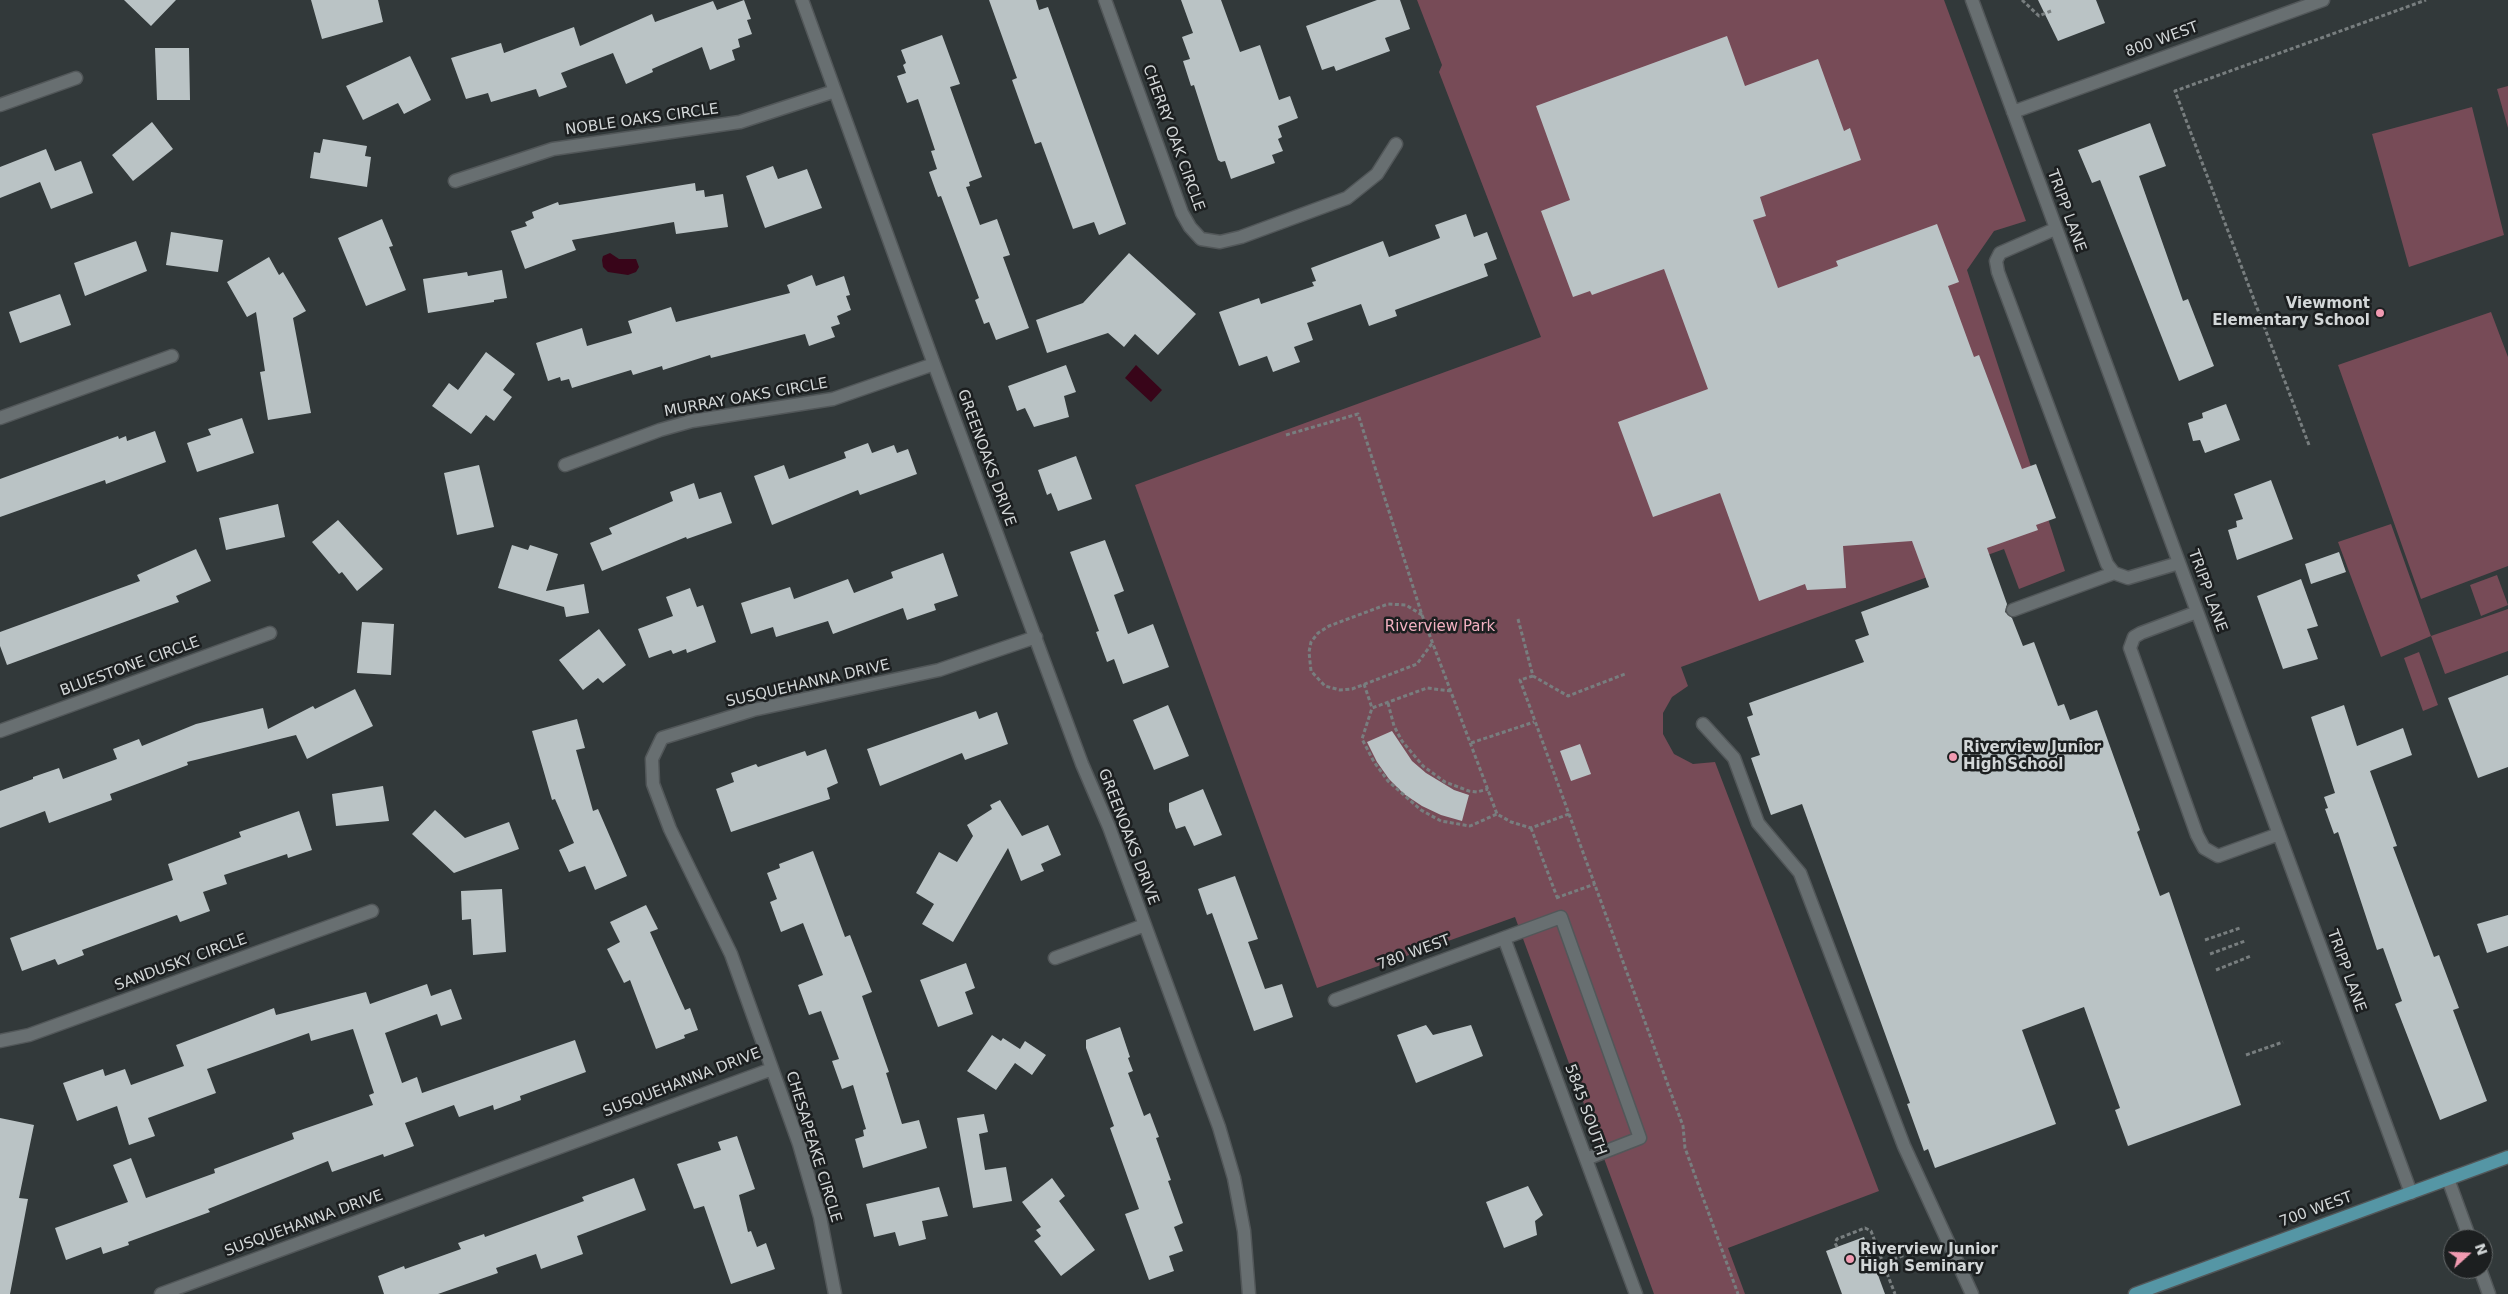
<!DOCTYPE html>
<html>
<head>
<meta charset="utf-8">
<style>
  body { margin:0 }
  #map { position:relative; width:2508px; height:1294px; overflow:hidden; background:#32393a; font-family:"DejaVu Sans",sans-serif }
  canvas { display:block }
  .north { position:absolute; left:2443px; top:1229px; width:50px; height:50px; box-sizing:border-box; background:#1c1f20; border:1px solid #65696a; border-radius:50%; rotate:70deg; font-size:14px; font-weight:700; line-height:20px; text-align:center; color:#d3d7d8 }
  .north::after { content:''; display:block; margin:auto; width:18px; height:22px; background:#f19ab1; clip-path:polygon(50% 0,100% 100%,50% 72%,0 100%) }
</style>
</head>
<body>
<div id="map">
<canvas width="2508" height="1294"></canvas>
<div class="north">N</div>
</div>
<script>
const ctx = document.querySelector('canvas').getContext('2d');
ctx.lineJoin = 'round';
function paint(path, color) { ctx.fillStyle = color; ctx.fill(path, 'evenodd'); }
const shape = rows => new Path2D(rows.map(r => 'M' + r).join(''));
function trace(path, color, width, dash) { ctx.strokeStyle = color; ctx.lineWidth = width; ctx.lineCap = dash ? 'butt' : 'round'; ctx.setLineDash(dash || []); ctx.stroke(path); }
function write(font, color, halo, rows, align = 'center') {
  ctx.font = font + ' "DejaVu Sans",sans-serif'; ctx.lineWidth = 5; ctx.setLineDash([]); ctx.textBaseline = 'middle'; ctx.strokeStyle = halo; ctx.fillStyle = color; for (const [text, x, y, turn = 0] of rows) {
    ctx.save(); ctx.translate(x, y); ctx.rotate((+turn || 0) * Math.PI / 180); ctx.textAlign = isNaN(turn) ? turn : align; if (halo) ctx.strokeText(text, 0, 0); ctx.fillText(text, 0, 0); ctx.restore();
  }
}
paint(shape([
  [1417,0,1944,0,2026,221,1994,231,1967,270,2065,571,2019,589,2004,549,1681,667,1688,686,1672,697,1663,713,1663,734,1674,754,1693,764,1715,762,1879,1191,1728,1248,1745,1294,1654,1294,1515,917,1317,988,1135,485,1541,337,1439,72,1442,65],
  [2508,86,2508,128,2497,89],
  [2472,107,2504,235,2409,267,2372,134],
  [2491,312,2508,357,2508,566,2421,599,2338,365],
  [2391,524,2431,636,2508,609,2508,651,2445,674,2431,636,2381,657,2338,542],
  [2497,575,2508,605,2481,616,2470,585],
  [2419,652,2438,705,2423,711,2404,658]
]), '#774b57');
paint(shape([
  [610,253,619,259,636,259,639,267,636,272,628,275,608,272,603,267,602,260,603,256],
  [1136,365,1162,390,1151,402,1125,378]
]), '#380519');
paint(shape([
  [124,0,176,0,151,26],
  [311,0,378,0,383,22,322,39],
  [744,0,751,19,747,20,752,34,738,39,740,47,732,50,735,60,710,70,702,47,652,69,653,72,626,84,613,53,561,73,567,87,539,97,536,89,491,102,488,93,466,99,451,58,501,43,504,53,574,27,580,46,652,14,655,22,713,1,717,10],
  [989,0,1036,0,1039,10,1048,7,1126,224,1099,235,1094,222,1073,229,1041,142,1035,144,1012,80,1017,78],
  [1181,0,1221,0,1240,52,1260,45,1279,100,1290,96,1298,118,1278,126,1282,137,1278,139,1283,151,1272,155,1275,163,1231,179,1225,161,1221,162,1218,160,1194,85,1191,86,1183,61,1190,59,1182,37,1193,33],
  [1377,0,1400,0,1410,29,1385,38,1390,51,1336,71,1334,66,1322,70,1306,26],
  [2038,0,2096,0,2105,23,2058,41],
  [942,35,960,84,950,87,982,177,969,182,970,186,966,187,980,225,997,219,1010,255,1003,257,1029,328,996,340,989,322,984,324,975,300,979,298,941,196,938,197,929,172,937,169,931,151,935,150,918,99,907,103,897,76,906,73,903,65,906,63,901,50],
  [1727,36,1745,86,1818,59,1844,131,1850,128,1861,160,1760,197,1766,216,1753,220,1778,288,1838,266,1836,261,1937,224,1959,282,1948,286,1974,357,1979,355,2022,469,2036,464,2056,518,2036,525,2038,530,1987,548,2007,604,2005,612,2012,618,2023,646,2034,642,2058,706,2064,704,2070,720,2097,710,2140,830,2137,832,2160,896,2169,892,2241,1105,2128,1146,2115,1110,2120,1108,2084,1007,2022,1030,2056,1124,1935,1168,1928,1149,1924,1151,1907,1104,1910,1103,1802,804,1771,815,1751,758,1760,755,1747,717,1753,715,1749,703,1864,662,1855,640,1869,635,1861,612,1929,587,1912,541,1843,546,1846,588,1807,590,1805,584,1759,601,1720,493,1653,517,1618,422,1708,389,1664,269,1592,295,1590,291,1573,297,1541,211,1570,200,1536,106],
  [155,48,189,48,190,100,157,100],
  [410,56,431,100,404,114,398,103,363,120,346,86],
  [152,122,173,149,133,181,112,155],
  [2150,123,2166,166,2139,176,2183,301,2188,299,2214,366,2179,381,2100,180,2092,183,2078,150],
  [323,139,367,146,365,156,371,157,367,187,310,178,314,152,320,153],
  [46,149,55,171,81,161,93,193,51,209,40,182,0,198,0,167],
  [773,166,778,179,807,169,822,208,765,228,746,176],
  [695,183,696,191,704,190,705,197,723,194,728,227,676,234,674,222,572,240,576,250,525,269,511,231,527,226,525,222,534,218,532,212,558,202,559,205],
  [1466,214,1474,237,1487,232,1497,259,1484,264,1488,276,1395,310,1397,316,1369,326,1361,304,1307,323,1313,340,1294,347,1300,362,1273,372,1267,356,1239,366,1219,312,1259,298,1261,304,1314,286,1312,282,1316,281,1311,268,1383,241,1389,257,1440,238,1435,225],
  [382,219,393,246,389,247,406,290,366,306,338,238],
  [171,232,223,240,218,272,166,265],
  [136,241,147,271,85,296,74,263],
  [1129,253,1196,314,1158,355,1135,334,1124,347,1108,333,1047,353,1036,320,1083,303],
  [269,257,279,275,283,272,306,311,293,318,311,413,268,420,260,372,265,371,256,312,247,317,227,282],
  [502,270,507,298,494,300,494,302,428,313,423,279,467,272,468,276],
  [812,275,816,286,844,276,850,295,846,296,851,310,837,316,840,324,831,327,835,337,809,346,805,334,711,358,710,355,663,370,662,366,633,375,631,370,572,388,569,379,561,381,560,377,548,381,536,343,582,328,587,346,632,333,628,321,671,307,676,322,790,293,787,285],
  [60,294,71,325,20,343,9,312],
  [486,352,515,374,503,390,512,397,494,421,486,415,471,434,432,406,449,383,458,390],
  [1066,365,1076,392,1064,396,1069,417,1034,427,1025,408,1017,411,1008,386],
  [2226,404,2240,440,2205,453,2200,440,2193,441,2188,423,2203,418,2202,413],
  [242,418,254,453,197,472,187,443,211,435,208,429],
  [155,431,166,462,106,484,105,480,0,517,0,479,118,436,119,439,126,436,127,441],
  [868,443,872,453,894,445,897,453,908,449,917,474,860,495,858,490,772,525,754,476,784,465,789,479,846,458,844,452],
  [1076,456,1092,499,1058,511,1051,493,1047,495,1038,470],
  [479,465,494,527,457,535,444,473],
  [2271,480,2293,539,2237,560,2228,530,2237,527,2236,521,2243,519,2234,494],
  [694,483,699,499,721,492,732,523,687,539,686,537,602,571,590,543,612,534,609,528,673,501,670,492],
  [278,504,285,537,226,550,219,518],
  [338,520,383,569,357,591,342,572,339,574,312,542],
  [1105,540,1124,591,1114,595,1128,634,1153,624,1169,667,1123,684,1114,659,1107,662,1096,632,1099,631,1070,552],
  [512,545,528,550,530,545,558,554,546,591,584,584,589,613,566,617,564,607,498,588],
  [196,549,211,581,176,596,179,602,7,665,0,646,0,632,140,581,137,575],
  [2339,552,2346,572,2311,584,2305,564],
  [943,553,958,596,934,604,936,610,907,620,903,608,833,634,828,621,776,637,773,627,751,634,741,603,790,587,794,599,848,579,854,593,893,578,891,572],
  [2301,579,2318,626,2307,629,2318,659,2283,669,2257,596],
  [690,588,697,607,703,605,716,642,687,653,686,649,673,654,671,650,649,658,638,629,673,616,666,597],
  [362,622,394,624,391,675,357,673],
  [599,629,626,665,603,683,598,678,583,690,559,660],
  [2508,675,2508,767,2478,778,2448,698],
  [355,689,373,726,307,759,296,735,187,762,188,765,110,794,112,800,49,823,45,811,0,828,0,791,33,779,33,777,59,768,63,779,117,759,113,749,139,739,142,746,196,724,263,708,268,729,313,706,315,709],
  [1168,705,1189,756,1154,770,1133,720],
  [2344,705,2357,746,2403,728,2412,755,2370,771,2397,846,2393,847,2434,957,2439,955,2459,1008,2453,1010,2487,1101,2440,1120,2395,1004,2402,1001,2383,948,2377,950,2338,832,2334,834,2325,809,2328,808,2324,797,2335,793,2311,717],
  [976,711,979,719,997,712,1008,744,965,760,962,753,880,786,867,749],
  [577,719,585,748,576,750,593,811,598,809,627,876,595,890,585,866,569,872,559,850,574,843,555,799,552,800,532,731],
  [1392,731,1412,761,1426,773,1454,790,1469,795,1462,821,1441,815,1422,806,1404,794,1389,779,1377,762,1367,742],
  [1580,744,1591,774,1571,781,1560,751],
  [826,749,838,783,827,788,830,799,731,832,716,789,734,782,731,773,756,764,758,767,805,751,807,756],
  [383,786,389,821,336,826,332,794],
  [1203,789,1222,835,1194,846,1185,826,1176,829,1169,811,1169,803],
  [1000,800,1022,836,1048,825,1061,855,1041,864,1044,871,1021,881,1008,848,953,942,922,924,934,904,916,893,939,852,957,862,973,836,967,825,992,809,990,805],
  [435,810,465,838,509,822,519,849,454,873,412,834],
  [299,811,312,850,288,858,287,854,224,875,227,884,203,892,210,911,180,922,177,915,82,950,84,955,58,965,55,959,22,971,10,938,173,880,168,864,241,837,239,832],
  [813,851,845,937,850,935,872,992,862,996,889,1072,886,1073,902,1124,919,1120,927,1148,863,1168,855,1139,864,1136,863,1130,866,1129,853,1085,842,1089,832,1061,839,1059,821,1011,809,1015,798,985,823,975,803,923,781,932,770,902,777,899,767,873,780,868,779,864],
  [1235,876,1258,939,1248,942,1265,989,1282,984,1293,1017,1254,1031,1212,913,1207,915,1198,889],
  [502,889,506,952,473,955,471,919,462,920,461,891],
  [646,905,658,929,650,932,685,1010,690,1008,698,1030,684,1035,685,1038,656,1049,630,980,624,983,607,949,620,942,610,922],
  [2508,915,2508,946,2487,953,2477,924],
  [966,963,975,988,965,992,973,1014,938,1027,920,980],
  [427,984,431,996,451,989,462,1019,441,1026,437,1014,385,1033,402,1083,417,1077,422,1093,575,1040,586,1072,520,1096,521,1100,494,1110,493,1105,459,1117,454,1105,405,1123,414,1146,384,1157,383,1154,332,1172,328,1161,208,1209,210,1212,128,1242,129,1245,103,1254,101,1247,66,1260,55,1228,128,1202,113,1165,131,1158,146,1198,215,1173,214,1169,294,1139,292,1133,373,1105,369,1095,374,1093,353,1029,311,1041,309,1033,207,1069,216,1093,148,1118,155,1136,129,1145,117,1106,77,1121,63,1083,103,1069,105,1076,125,1069,131,1085,184,1066,176,1045,274,1008,276,1015,366,992,370,1004],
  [1426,1025,1433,1035,1471,1025,1483,1056,1416,1083,1397,1035],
  [1120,1027,1130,1057,1128,1058,1133,1071,1128,1073,1144,1116,1150,1113,1159,1137,1156,1138,1171,1180,1168,1181,1183,1223,1174,1227,1183,1251,1169,1256,1174,1271,1149,1280,1125,1214,1139,1209,1110,1128,1114,1126,1086,1048,1086,1040],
  [992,1035,1001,1041,1003,1038,1020,1049,1025,1041,1046,1055,1032,1075,1015,1063,996,1090,967,1071],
  [984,1114,988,1132,979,1134,985,1170,1006,1167,1012,1201,973,1208,957,1118],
  [0,1118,34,1125,19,1198,28,1199,10,1294,0,1294],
  [737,1136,755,1189,739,1195,748,1232,751,1231,757,1247,766,1243,775,1269,731,1284,704,1206,694,1209,677,1164,721,1150,718,1142],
  [634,1178,646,1210,577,1236,583,1254,541,1269,536,1254,496,1268,498,1273,438,1294,384,1294,378,1276,404,1266,405,1269,461,1249,458,1243,484,1234,485,1237,584,1201,582,1197],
  [1052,1178,1065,1196,1059,1201,1095,1250,1061,1276,1034,1241,1041,1236,1036,1230,1041,1227,1022,1202],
  [1528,1186,1543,1215,1535,1221,1537,1235,1504,1248,1486,1202],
  [939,1187,948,1216,922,1221,926,1239,899,1246,895,1232,874,1237,866,1204],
  [1864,1237,1885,1294,1842,1294,1826,1251]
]), '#bac3c5');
const minor = shape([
  [802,0,934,364,1082,764,1109,827,1219,1127,1234,1178,1244,1231,1249,1294],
  [1105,0,1182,213,1190,227,1201,239,1220,242,1241,237,1347,198,1377,174,1396,144],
  [1972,0,2411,1193],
  [0,105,76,78],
  [2013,112,2323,0],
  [455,181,553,149,740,122,835,91],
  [2055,229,2000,253,1996,261,1998,272,2107,564,2114,573,2128,578,2179,563],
  [0,418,172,356],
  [565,465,660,430,692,421,833,399,934,364],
  [2013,610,2114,573],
  [2197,612,2141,633,2134,637,2130,648,2197,835,2204,848,2218,856,2279,834],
  [1703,724,1734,758,1758,823,1800,873,1904,1146,1972,1294],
  [0,731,270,633],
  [1504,938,1636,1294],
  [1055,958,1145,925],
  [1335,1000,1561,917,1640,1138,1586,1159],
  [0,1041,29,1035,372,911],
  [2448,1179,2470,1239],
  [2480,1269,2489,1294],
  [161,1294,772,1069],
  [835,1294,820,1217,799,1144,731,954,670,829,653,784,652,759,662,738,753,710,939,670,1036,637]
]);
const major = shape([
  [2135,1294,2508,1157]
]);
trace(minor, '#525759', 15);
trace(major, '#525759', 15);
trace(shape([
  [2022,0,2039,16,2051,11],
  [1286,435,1358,414,1422,615,1497,814,1511,822,1531,828,1569,814],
  [2309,445,2175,91,2426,0],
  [1422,615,1406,605,1388,604,1329,626,1318,633,1311,642,1309,652,1311,671,1325,686,1340,690,1352,689,1417,664,1433,642],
  [1518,619,1533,676,1568,696,1625,674],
  [1533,676,1520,680,1683,1126,1685,1148,1738,1294],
  [1364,684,1372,708],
  [1451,691,1427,688,1372,708,1362,739,1374,762,1388,781,1421,810,1441,821,1470,826,1497,814],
  [1388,703,1394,726,1402,741,1423,766,1445,782,1469,791,1477,792,1488,789],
  [1471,743,1534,722],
  [1531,828,1557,897],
  [1556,898,1595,884],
  [2205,940,2240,928],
  [2210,954,2245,941],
  [2216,970,2251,956],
  [2246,1055,2283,1042],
  [1837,1247,1835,1243,1837,1239,1865,1228,1871,1231,1883,1263,1930,1246],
  [1875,1266,1883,1263,1895,1294]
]), '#787e7f', 3, [4, 2.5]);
trace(minor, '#686f71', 12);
trace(major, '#5596a5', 12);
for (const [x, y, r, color] of [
  [2380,313,5,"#f19ab1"],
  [1953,757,5,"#f19ab1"],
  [1850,1259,5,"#f19ab1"]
]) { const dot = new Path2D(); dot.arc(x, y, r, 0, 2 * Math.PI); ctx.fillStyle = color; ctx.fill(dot); trace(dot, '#1c1f20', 2); }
write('15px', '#d3d7d8', '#1c1f20', [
  ["800 WEST",2162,40,-20],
  ["NOBLE OAKS CIRCLE",642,120,-8],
  ["CHERRY OAK CIRCLE",1173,138,70],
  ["TRIPP LANE",2066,211,70],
  ["MURRAY OAKS CIRCLE",746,398,-10],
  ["GREENOAKS DRIVE",986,458,70],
  ["TRIPP LANE",2207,591,70],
  ["BLUESTONE CIRCLE",130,667,-20],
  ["SUSQUEHANNA DRIVE",808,684,-13],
  ["GREENOAKS DRIVE",1128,837,69],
  ["780 WEST",1414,953,-20],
  ["SANDUSKY CIRCLE",181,963,-20],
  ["TRIPP LANE",2346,971,70],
  ["SUSQUEHANNA DRIVE",682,1083,-21],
  ["5845 SOUTH",1585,1110,70],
  ["CHESAPEAKE CIRCLE",813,1147,73],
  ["700 WEST",2316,1210,-20],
  ["SUSQUEHANNA DRIVE",304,1224,-20]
]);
write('bold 15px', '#d3d7d8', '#1c1f20', [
  ["Viewmont",2370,304,"right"],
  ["Elementary School",2370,321,"right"],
  ["Riverview Junior",1963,748],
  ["High School",1963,765],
  ["Riverview Junior",1860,1250],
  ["High Seminary",1860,1267]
], 'left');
write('15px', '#f3b1c2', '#1c1f20', [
  ["Riverview Park",1440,627]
]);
</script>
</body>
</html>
